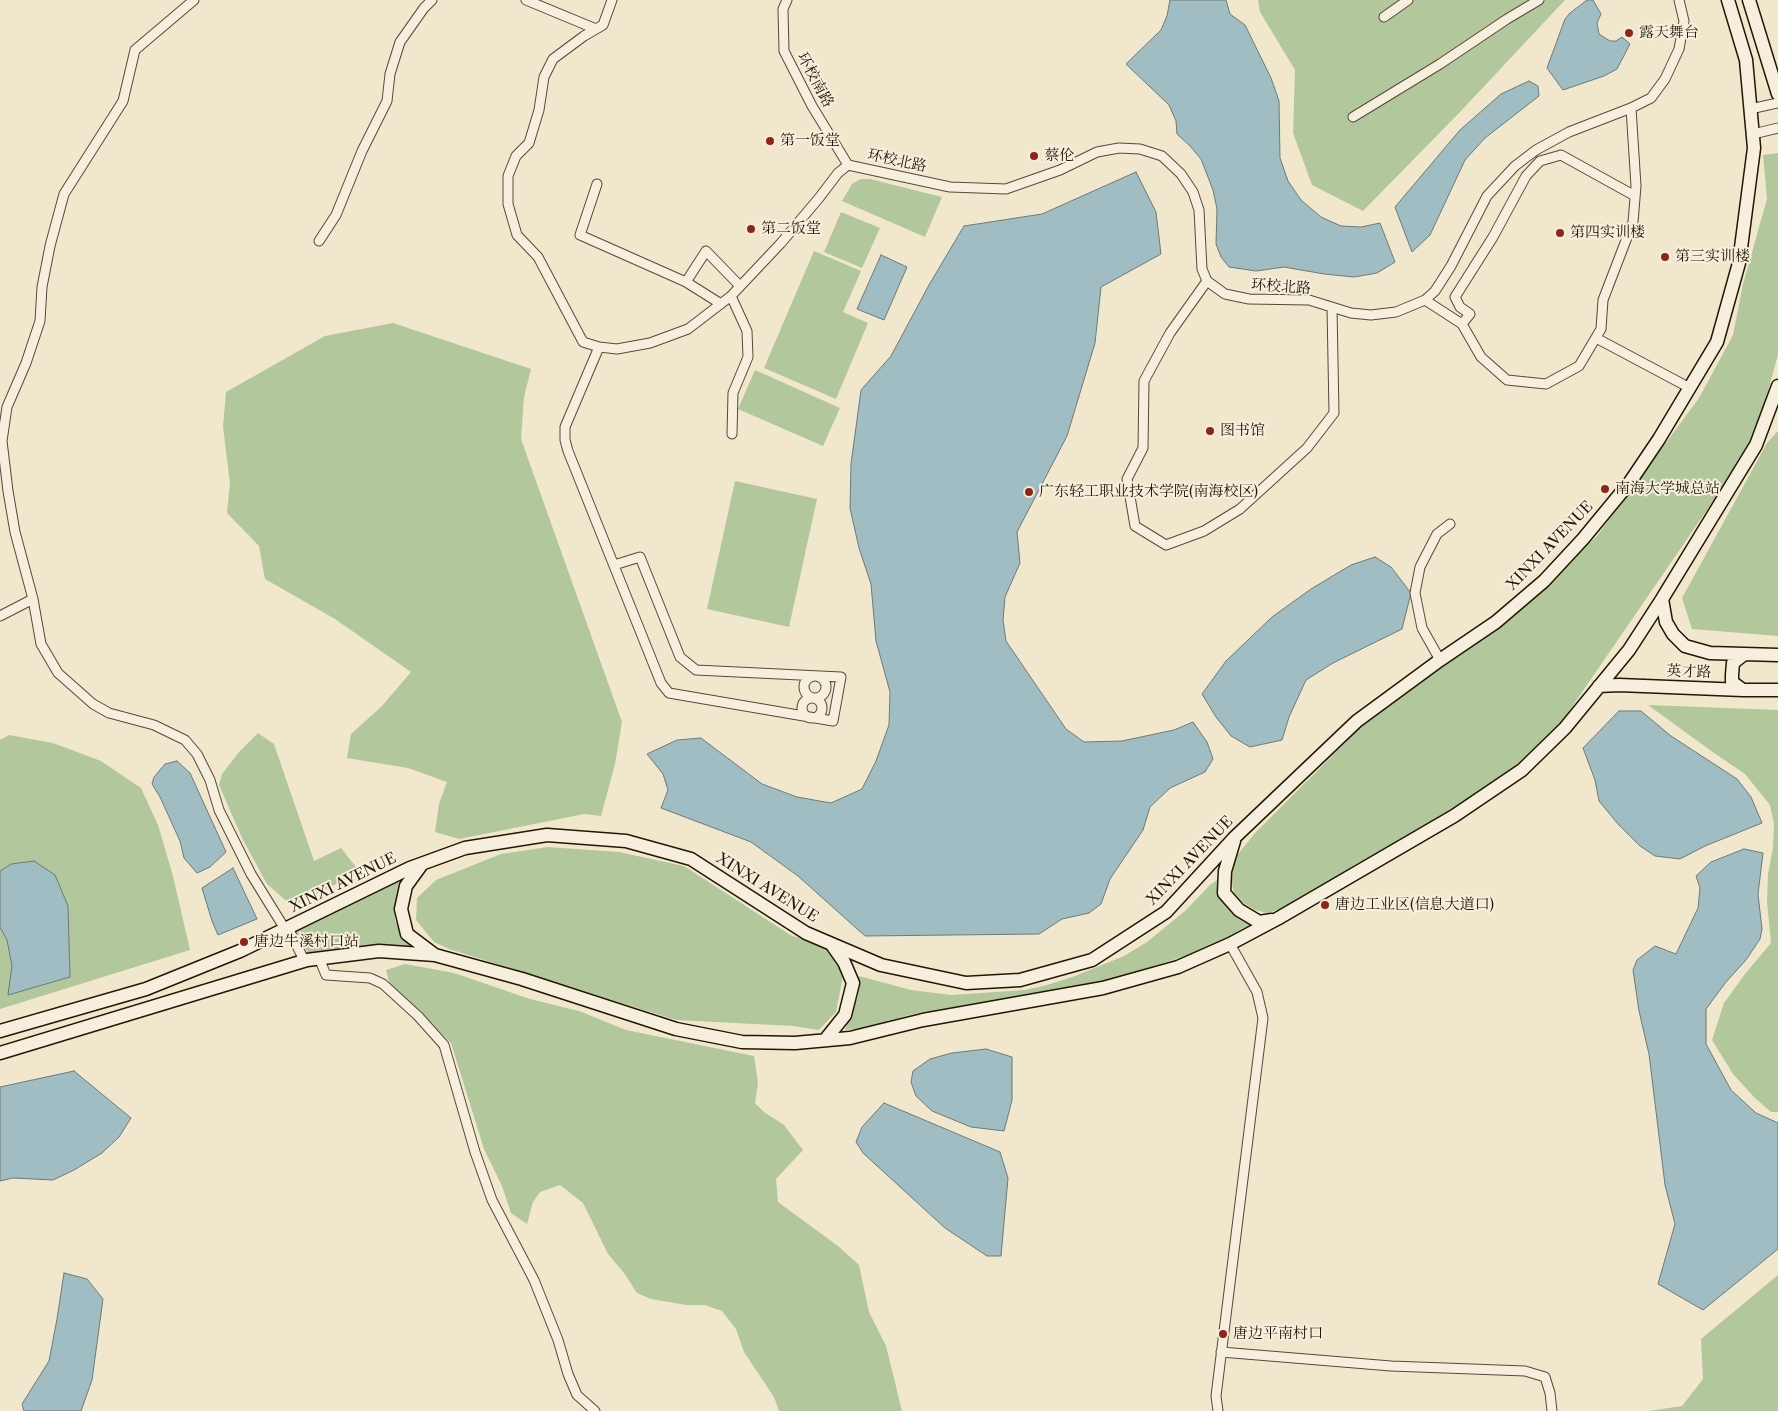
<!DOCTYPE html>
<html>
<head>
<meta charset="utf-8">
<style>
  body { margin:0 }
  canvas { display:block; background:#f1e7cd }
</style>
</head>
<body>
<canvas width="1778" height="1411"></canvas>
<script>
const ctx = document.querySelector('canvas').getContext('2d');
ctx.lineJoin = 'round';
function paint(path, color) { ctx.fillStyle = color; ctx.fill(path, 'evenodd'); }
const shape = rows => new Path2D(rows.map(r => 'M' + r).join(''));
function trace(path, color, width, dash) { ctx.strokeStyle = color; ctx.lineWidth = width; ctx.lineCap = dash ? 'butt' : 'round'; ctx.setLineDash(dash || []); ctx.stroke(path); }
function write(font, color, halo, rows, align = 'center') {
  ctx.font = font + ' "Libre Caslon Text","Noto Serif SC",serif'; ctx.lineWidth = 4; ctx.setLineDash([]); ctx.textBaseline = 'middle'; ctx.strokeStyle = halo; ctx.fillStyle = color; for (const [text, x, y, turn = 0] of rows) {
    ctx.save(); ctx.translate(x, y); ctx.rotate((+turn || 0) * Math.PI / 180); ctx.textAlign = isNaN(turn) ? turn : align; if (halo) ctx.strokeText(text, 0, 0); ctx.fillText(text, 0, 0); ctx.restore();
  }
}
paint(shape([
  [1258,0,1565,0,1460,112,1363,211,1312,185,1293,133,1295,70,1260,12],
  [1778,153,1778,355,1757,429,1718,494,1554,733,1512,769,1430,824,1356,864,1321,888,1287,907,1267,913,1255,910,1245,904,1234,893,1231,879,1235,858,1255,833,1373,715,1395,701,1527,603,1597,536,1699,398,1733,335,1743,284,1767,199,1763,155],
  [861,179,870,179,942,197,925,237,842,201,852,184],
  [841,212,880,228,862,268,824,252],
  [814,251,861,271,843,312,868,323,836,399,764,368],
  [393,323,531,369,524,397,521,439,622,722,615,764,601,816,584,814,459,839,435,832,439,804,447,782,408,768,347,758,351,734,382,706,411,672,335,619,265,579,259,546,227,513,230,483,223,427,226,392,325,336],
  [755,370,840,408,823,446,738,409],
  [1778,431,1778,636,1692,629,1682,598,1767,443],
  [735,481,817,499,789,627,707,609],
  [1648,705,1778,710,1778,1112,1771,1112,1755,1098,1733,1074,1712,1040,1724,1003,1745,974,1771,943,1767,902,1768,874,1773,848,1774,824,1770,805,1745,774,1714,753],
  [258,733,274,744,314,861,341,848,360,872,292,906,267,884,243,840,219,785,222,774,239,752],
  [9,735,53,743,101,761,141,788,158,825,173,876,190,950,0,1009,0,740],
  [548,847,619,852,684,866,792,936,834,947,843,976,836,1012,819,1030,793,1026,676,1020,449,949,434,942,416,920,417,898,436,880,501,854],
  [405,877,400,885,396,903,395,920,401,934,414,947,374,946,308,953,295,932],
  [1217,880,1220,896,1233,914,1242,921,1252,925,1241,929,1224,941,1195,953,1099,983,973,1004,962,1008,923,1012,906,1016,863,1028,845,1030,858,996,859,976,911,990,951,995,1025,990,1047,985,1075,976,1124,956,1147,942,1185,911,1210,885],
  [405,964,454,973,530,999,579,1011,626,1030,754,1056,758,1083,755,1103,764,1112,784,1125,803,1150,776,1179,778,1202,838,1246,859,1265,869,1312,886,1346,902,1411,779,1411,774,1397,744,1352,736,1329,722,1311,705,1305,686,1305,651,1299,637,1293,624,1273,608,1254,583,1203,560,1185,540,1192,533,1202,527,1224,511,1213,502,1186,484,1149,451,1043,389,982,386,970],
  [1778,1275,1778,1411,1649,1411,1682,1406,1703,1379,1701,1339]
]), '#b3c79d');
const water = shape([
  [1170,0,1226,0,1230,14,1245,25,1271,78,1279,101,1280,158,1288,181,1301,200,1321,217,1341,226,1361,227,1380,223,1395,262,1377,273,1354,277,1324,274,1284,267,1256,271,1229,267,1221,257,1216,244,1217,209,1213,190,1201,159,1190,146,1177,134,1176,121,1169,105,1126,64,1161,30,1167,16,1170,0],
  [1587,0,1593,0,1601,14,1597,23,1599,34,1610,41,1616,41,1622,37,1630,44,1617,69,1604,76,1563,90,1547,68,1565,19,1570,13,1587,0],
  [1529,81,1538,86,1539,96,1485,138,1465,160,1430,235,1412,252,1395,207,1460,130,1501,94,1529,81],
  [1136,172,1156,212,1161,254,1101,287,1095,343,1067,436,1017,532,1020,563,1005,597,1003,620,1006,641,1066,729,1084,742,1122,741,1174,730,1193,722,1207,742,1213,759,1205,772,1170,788,1150,807,1143,830,1110,879,1101,904,1089,913,1062,919,1039,934,865,936,798,876,751,842,661,808,668,790,663,774,647,754,677,740,701,738,762,784,797,797,831,803,862,789,876,761,889,725,890,692,876,641,871,584,859,548,850,508,851,464,861,390,891,356,929,285,964,226,1042,214,1136,172],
  [881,255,907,267,884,320,857,309,881,255],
  [1375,557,1391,567,1411,593,1402,629,1333,663,1306,680,1289,717,1282,740,1250,747,1231,736,1216,717,1202,694,1226,661,1272,617,1311,589,1351,565,1375,557],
  [1619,711,1641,711,1671,736,1737,779,1751,797,1762,823,1705,846,1680,859,1655,856,1640,846,1618,824,1599,801,1595,780,1583,748,1619,711],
  [177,761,190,773,226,852,210,867,197,873,184,858,180,841,160,797,152,784,154,777,165,764,177,761],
  [1744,849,1763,853,1758,894,1762,929,1760,939,1746,960,1726,982,1706,1009,1706,1044,1731,1090,1756,1113,1778,1123,1778,1249,1703,1310,1658,1284,1675,1224,1665,1185,1649,1054,1639,1011,1633,970,1637,960,1655,946,1676,954,1698,908,1700,888,1696,876,1711,862,1744,849],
  [34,861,55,875,68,906,70,977,8,995,12,966,7,940,0,927,0,871,11,864,34,861],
  [233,868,257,919,218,935,212,921,202,888,233,868],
  [986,1049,1012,1057,1012,1100,1004,1131,971,1127,932,1111,916,1096,911,1082,913,1071,930,1059,952,1053,986,1049],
  [74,1071,131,1118,119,1137,102,1153,74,1170,53,1180,13,1178,0,1181,0,1087,74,1071],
  [884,1103,1000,1152,1008,1178,1001,1256,987,1256,945,1228,863,1153,856,1142,862,1127,884,1103],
  [64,1273,87,1279,103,1299,92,1380,81,1411,24,1411,22,1404,49,1361,57,1319,64,1273]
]);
paint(water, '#9fbdc2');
trace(water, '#6d7a76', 1);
const street = shape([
  [194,0,135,50,123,101,64,194,50,246,42,287,40,321,26,363,7,407,2,441,8,491,15,532,33,599,41,644,58,673,93,704,109,713,154,725,185,740,197,754,210,780,219,810,251,874,285,929],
  [526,0,596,29],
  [787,0,783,9,784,51,812,106,848,165],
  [1384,17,1408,0],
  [1750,109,1778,103],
  [1353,117,1440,64,1507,19,1539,0],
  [1753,134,1778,128],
  [848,165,950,187,1006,189,1060,170,1097,152,1119,148,1140,149,1162,156,1181,174,1193,192,1199,210,1202,269,1207,281,1225,294,1249,299,1309,300,1351,313,1371,315,1396,312,1425,300,1435,291,1451,266,1487,196,1515,166,1536,150,1569,132,1631,108,1651,98,1665,79,1679,49,1684,21,1679,0],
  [597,184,580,235,686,282],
  [319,241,336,215,362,151,387,101,390,74,400,42,424,8,432,0],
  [1207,281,1170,333,1144,381,1143,448,1127,479,1135,526,1166,545,1204,531,1240,509,1307,448,1334,413,1332,308],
  [731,296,747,331,748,357,733,393,732,434],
  [1425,300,1462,324,1481,357,1507,380,1546,384,1579,366,1601,329,1603,300,1633,222,1636,186,1631,108],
  [721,304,686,282,706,251,740,286],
  [1462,324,1470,314,1460,307,1455,297,1493,237,1526,176,1540,161,1561,155,1635,196],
  [1596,338,1690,388],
  [599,347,583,342,538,257,517,235,508,204,508,176,516,156,529,143,539,110,544,77,553,59,584,36,603,25,612,0],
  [614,565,640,557,680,657,696,670,841,677,833,721,669,693,661,683,568,451,565,440,565,427,599,347,617,349,650,343,688,329,731,296,781,243,819,198,838,173,848,165],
  [0,616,33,599],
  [1440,660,1422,628,1415,593,1420,567,1437,534,1450,524],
  '804 687a11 11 0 1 1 22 0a11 11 0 1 1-22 0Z',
  '802 708a10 10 0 1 1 20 0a10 10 0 1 1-20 0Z',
  [288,928,304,960],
  [319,958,326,975,370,978,383,984,418,1016,444,1045,475,1152,492,1200,534,1280,558,1340,568,1374,577,1395,595,1411],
  [1221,1352,1391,1366,1525,1371,1545,1377,1550,1393,1552,1411],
  [1218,1411,1216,1396,1263,1018,1257,992,1230,944]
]);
const secondary = shape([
  [1749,0,1778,94],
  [1662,599,1666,622,1673,634,1685,646,1710,653,1778,655],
  [1599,686,1619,685,1743,690,1778,690],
  [1743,690,1732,682,1732,675,1733,663,1743,655],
  [1234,841,1225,871,1224,893,1239,910,1259,922,1272,920],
  [422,864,406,886,401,909,407,934,435,955],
  [0,1031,146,989,240,951,410,868,465,848,547,835,626,841,691,859,806,933,881,965,966,983,1020,980,1092,960,1166,912,1234,838,1357,721,1440,660,1496,622,1544,581,1583,539,1630,482,1659,439,1717,342,1739,263,1754,148,1746,60,1728,0],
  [825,1040,845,1015,853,983,844,962,832,945],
  [0,1053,307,960,379,951,435,955,522,979,676,1029,742,1042,795,1043,850,1038,923,1020,1103,988,1178,967,1230,944,1277,919,1454,816,1522,770,1565,728,1629,650,1662,599,1756,445,1778,386]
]);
trace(street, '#564a36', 11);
trace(secondary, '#231603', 15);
trace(street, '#f6efde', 9);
trace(secondary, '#f6efde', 12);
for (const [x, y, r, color] of [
  [1629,33,5,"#8f2418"],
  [770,141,5,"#8f2418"],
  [1034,156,5,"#8f2418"],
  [751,229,5,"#8f2418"],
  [1560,233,5,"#8f2418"],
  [1665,257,5,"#8f2418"],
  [1210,431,5,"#8f2418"],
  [1605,489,5,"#8f2418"],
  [1029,492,5,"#8f2418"],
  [1325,905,5,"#8f2418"],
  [244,942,5,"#8f2418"],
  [1223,1334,5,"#8f2418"]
]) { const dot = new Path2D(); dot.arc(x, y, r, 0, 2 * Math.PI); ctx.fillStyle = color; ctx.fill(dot); trace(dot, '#f6efde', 2); }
write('15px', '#231603', '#f6efde', [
  ["露天舞台",1639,33],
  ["第一饭堂",780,141],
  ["蔡伦",1044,156],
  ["第二饭堂",761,229],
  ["第四实训楼",1570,233],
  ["第三实训楼",1675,257],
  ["图书馆",1220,431],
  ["南海大学城总站",1615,489],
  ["广东轻工职业技术学院(南海校区)",1039,492],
  ["唐边工业区(信息大道口)",1335,905],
  ["唐边牛溪村口站",254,942],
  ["唐边平南村口",1233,1334]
], 'left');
write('15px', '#231603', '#f6efde', [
  ["环校南路",815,80,62],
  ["环校北路",897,161,12],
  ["环校北路",1281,287,4],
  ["XINXI AVENUE",1550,546,-46],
  ["英才路",1689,672,2],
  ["XINXI AVENUE",1190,861,-46],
  ["XINXI AVENUE",343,883,-26],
  ["XINXI AVENUE",767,888,32]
]);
</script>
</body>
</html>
